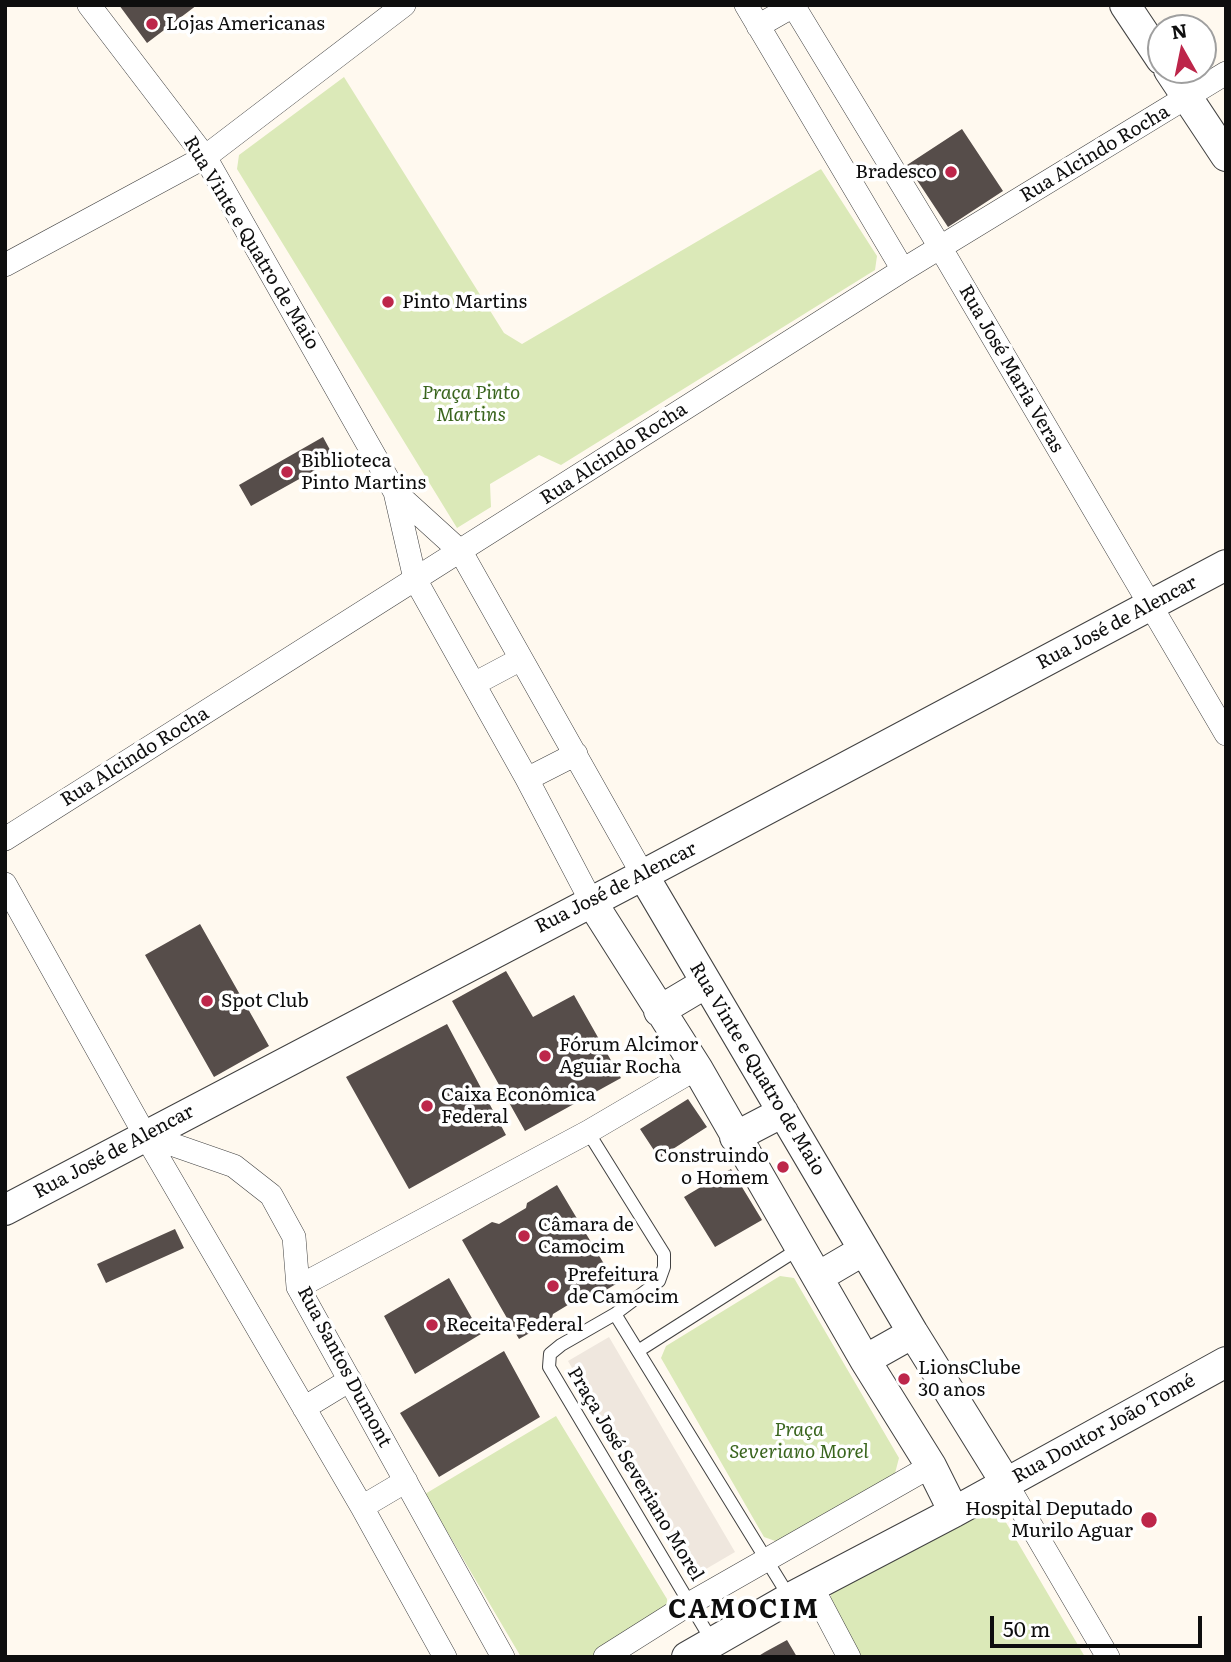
<!DOCTYPE html>
<html>
<head>
<meta charset="utf-8">
<style>
  body { margin:0 }
  #map { position:relative; width:1231px; height:1662px; overflow:hidden; background:#fff9ef; font-family:Literata,serif }
  canvas { display:block }
  .frame { position:absolute; inset:0; border:7px solid #0e0e0e; pointer-events:none }
  .north { position:absolute; left:1147px; top:14px; width:70px; height:70px; box-sizing:border-box; background:#fff; border:2px solid #9f9f9f; border-radius:50%; rotate:351deg; font-size:19px; font-weight:700; line-height:28px; text-align:center; color:#0e0e0e }
  .north::after { content:''; display:block; margin:auto; width:24px; height:32px; background:#bd264a; clip-path:polygon(50% 0,100% 100%,50% 72%,0 100%) }
  .scale { position:absolute; left:990px; top:1616px; width:212px; height:32px; box-sizing:border-box; border:4px solid #0e0e0e; border-top:0; padding-left:9px; font-size:21px; line-height:24px; white-space:nowrap; color:#0e0e0e; -webkit-text-stroke:5px #fff; paint-order:stroke }
</style>
</head>
<body>
<div id="map">
<canvas width="1231" height="1662"></canvas>
<div class="frame"></div>
<div class="north">N</div>
<div class="scale">50 m</div>
</div>
<script>
const ctx = document.querySelector('canvas').getContext('2d');
ctx.lineJoin = 'round';
function paint(path, color) { ctx.fillStyle = color; ctx.fill(path, 'evenodd'); }
const shape = rows => new Path2D(rows.map(r => 'M' + r).join(''));
function trace(path, color, width, dash) { ctx.strokeStyle = color; ctx.lineWidth = width; ctx.lineCap = dash ? 'butt' : 'round'; ctx.setLineDash(dash || []); ctx.stroke(path); }
function write(font, color, halo, rows, align = 'center') {
  ctx.font = font + ' Literata,serif'; ctx.lineWidth = 7; ctx.setLineDash([]); ctx.textBaseline = 'middle'; ctx.strokeStyle = halo; ctx.fillStyle = color; for (const [text, x, y, turn = 0] of rows) {
    ctx.save(); ctx.translate(x, y); ctx.rotate((+turn || 0) * Math.PI / 180); ctx.textAlign = isNaN(turn) ? turn : align; if (halo) ctx.strokeText(text, 0, 0); ctx.fillText(text, 0, 0); ctx.restore();
  }
}
paint(shape([
  [344,77,504,333,522,344,821,169,877,256,875,270,561,465,539,455,490,484,491,507,457,528,237,169,239,155],
  [780,1276,794,1278,899,1458,894,1477,781,1543,764,1537,661,1358,666,1346],
  [556,1416,667,1599,668,1613,595,1657,521,1657,425,1494],
  [987,1511,1004,1519,1085,1657,862,1657,830,1601,832,1589]
]), '#dbe9b8');
paint(shape([
  [609,1337,735,1552,694,1576,568,1361]
]), '#efe7de');
paint(shape([
  [119,5,197,5,147,43],
  [962,129,1003,191,948,227,907,165],
  [323,437,335,459,251,506,239,485],
  [200,924,269,1046,214,1077,145,955],
  [506,971,533,1017,574,995,621,1078,525,1131,452,1001],
  [447,1024,506,1135,409,1189,346,1077],
  [688,1099,707,1127,659,1158,640,1129],
  [731,1169,762,1220,715,1247,684,1197],
  [557,1185,616,1284,589,1300,581,1297,553,1314,551,1321,519,1339,462,1240,492,1222,499,1224,526,1208,527,1203],
  [175,1229,184,1248,106,1283,97,1264],
  [449,1278,481,1334,415,1374,384,1316],
  [504,1351,540,1417,439,1477,400,1413],
  [787,1640,797,1657,757,1657,765,1652]
]), '#564d4a');
const service = shape([
  [588,1132,664,1254,664,1267,659,1281,615,1314],
  [638,1351,800,1248],
  [712,1641,549,1367,550,1354,561,1345,615,1314,790,1598]
]);
const minor = shape([
  [89,5,205,157,395,492,415,579,527,779,591,901],
  [746,5,903,270],
  [793,5,940,247,1226,734],
  [758,26,793,6],
  [5,265,205,157,404,5],
  [395,492,461,552,643,875],
  [474,684,521,659],
  [527,779,576,754],
  [5,839,903,270,1226,73],
  [5,884,145,1135,362,1507,445,1657],
  [145,1135,234,1166,271,1195,294,1237,298,1287,503,1657],
  [298,1287,588,1132,697,1068],
  [304,1408,350,1380],
  [1006,1483,1108,1657],
  [362,1507,406,1481],
  [812,1587,849,1657],
  [605,1657,689,1604,931,1466]
]);
const tertiary = shape([
  [1125,5,1161,59],
  [1169,70,1226,156],
  [643,875,913,1333,1006,1483],
  [591,901,697,1068,865,1360,931,1466,954,1512],
  [659,1011,706,983],
  [735,1137,783,1112],
  [5,1210,643,875,1226,565],
  [818,1277,864,1250],
  [865,1360,913,1333],
  [687,1657,790,1598,954,1512,1226,1362]
]);
trace(service, '#414141', 14);
trace(minor, '#414141', 24);
trace(tertiary, '#414141', 32);
trace(service, '#fff', 12);
trace(minor, '#fff', 23);
trace(tertiary, '#fff', 30);
for (const [x, y, r, color] of [
  [152,24,7,"#bd264a"],
  [951,172,7,"#bd264a"],
  [388,302,7,"#bd264a"],
  [287,472,7,"#bd264a"],
  [207,1001,7,"#bd264a"],
  [545,1056,7,"#bd264a"],
  [427,1106,7,"#bd264a"],
  [783,1167,7,"#bd264a"],
  [524,1236,7,"#bd264a"],
  [553,1286,7,"#bd264a"],
  [432,1325,7,"#bd264a"],
  [904,1379,7,"#bd264a"],
  [1149,1520,9,"#bd264a"]
]) { const dot = new Path2D(); dot.arc(x, y, r, 0, 2 * Math.PI); ctx.fillStyle = color; ctx.fill(dot); trace(dot, '#fff', 2.5); }
write('19px', '#0e0e0e', '#fff', [
  ["Lojas Americanas",166,24],
  ["Bradesco",937,172,"right"],
  ["Pinto Martins",402,302],
  ["Biblioteca",301,461],
  ["Pinto Martins",301,483],
  ["Spot Club",221,1001],
  ["Fórum Alcimor",559,1045],
  ["Aguiar Rocha",559,1067],
  ["Caixa Econômica",441,1095],
  ["Federal",441,1117],
  ["Construindo",769,1156,"right"],
  ["o Homem",769,1178,"right"],
  ["Câmara de",538,1225],
  ["Camocim",538,1247],
  ["Prefeitura",567,1275],
  ["de Camocim",567,1297],
  ["Receita Federal",446,1325],
  ["LionsClube",918,1368],
  ["30 anos",918,1390],
  ["Hospital Deputado",1133,1509,"right"],
  ["Murilo Aguar",1133,1531,"right"]
], 'left');
write('19px', '#0e0e0e', '#fff', [
  ["Rua Alcindo Rocha",1095,154,-31],
  ["Rua Vinte e Quatro de Maio",251,243,59],
  ["Rua José Maria Veras",1011,369,60],
  ["Rua Alcindo Rocha",614,454,-33],
  ["Rua José de Alencar",1117,623,-28],
  ["Rua Alcindo Rocha",135,757,-32],
  ["Rua José de Alencar",616,888,-27],
  ["Rua Vinte e Quatro de Maio",757,1069,59],
  ["Rua José de Alencar",114,1152,-28],
  ["Rua Santos Dumont",344,1367,62],
  ["Rua Doutor João Tomé",1104,1429,-29],
  ["Praça José Severiano Morel",635,1474,59]
]);
write('italic 19px', '#3a651e', '#fff', [
  ["Praça Pinto",471,393],
  ["Martins",471,415],
  ["Praça",799,1430],
  ["Severiano Morel",799,1452]
]);
ctx.letterSpacing = '2px';
write('bold 26px', '#0e0e0e', '#fff', [
  ["CAMOCIM",744,1610]
]);
ctx.letterSpacing = '0px';
</script>
</body>
</html>
